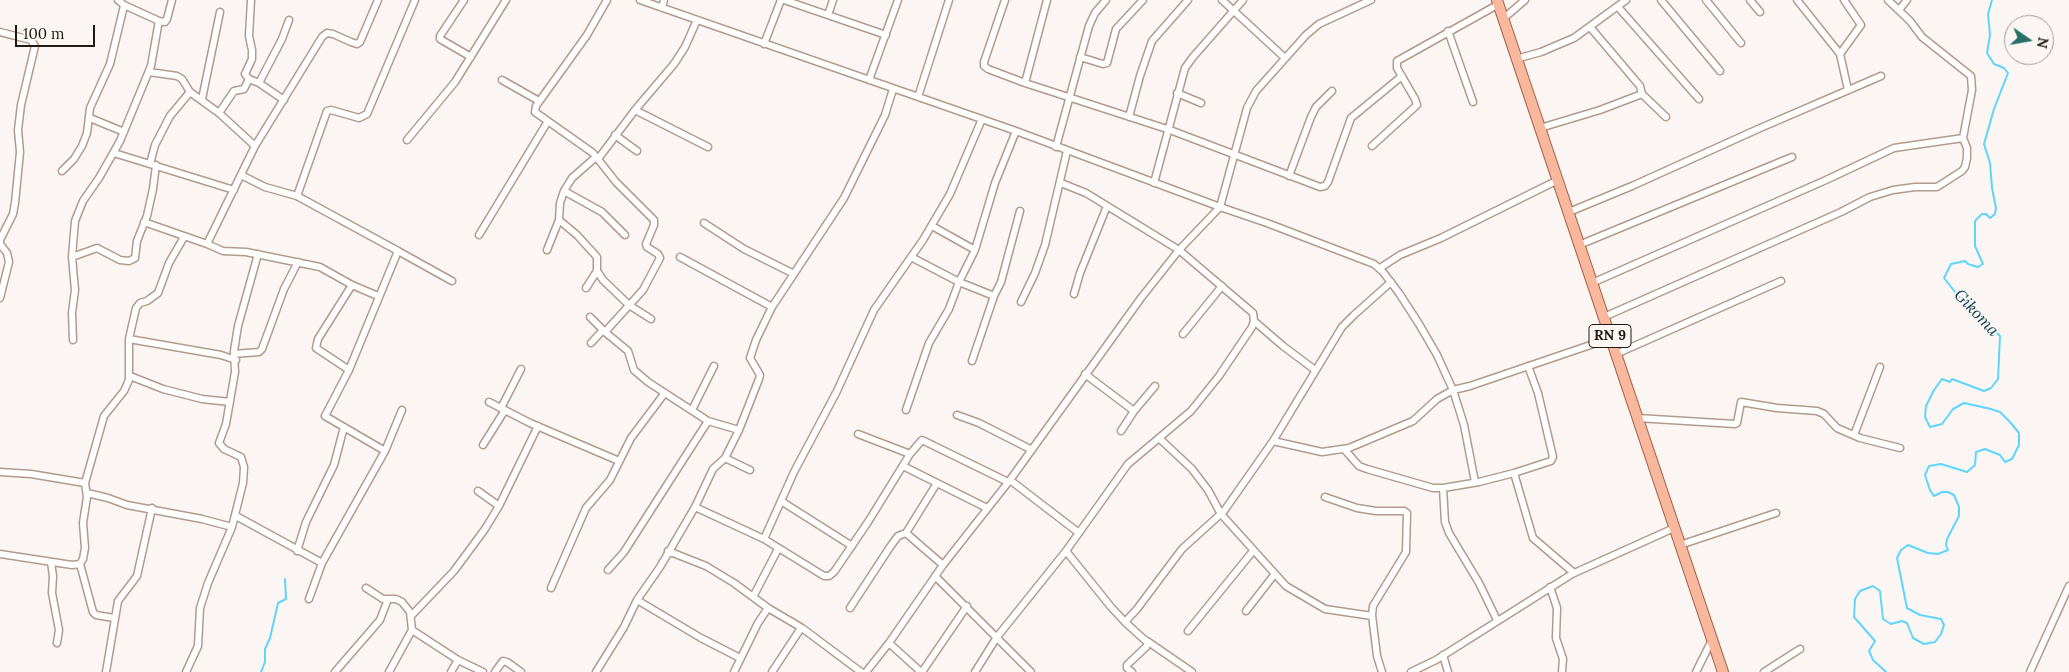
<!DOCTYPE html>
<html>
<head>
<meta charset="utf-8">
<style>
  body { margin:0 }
  #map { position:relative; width:2069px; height:672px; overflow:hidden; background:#fbf6f3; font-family:Lora,serif }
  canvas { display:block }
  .north { position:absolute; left:2004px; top:15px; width:50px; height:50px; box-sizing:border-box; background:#fbf6f3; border:1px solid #a39d99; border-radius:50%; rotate:102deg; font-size:14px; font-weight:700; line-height:20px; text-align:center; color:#201812 }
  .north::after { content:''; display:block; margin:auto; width:18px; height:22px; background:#266f67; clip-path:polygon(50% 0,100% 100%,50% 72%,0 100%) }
  .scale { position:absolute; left:15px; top:25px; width:80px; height:22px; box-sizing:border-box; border:2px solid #201812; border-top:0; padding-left:6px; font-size:15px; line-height:18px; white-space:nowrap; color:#201812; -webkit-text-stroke:4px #fbf6f3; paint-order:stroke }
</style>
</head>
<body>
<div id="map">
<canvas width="2069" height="672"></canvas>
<div class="north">N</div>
<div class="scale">100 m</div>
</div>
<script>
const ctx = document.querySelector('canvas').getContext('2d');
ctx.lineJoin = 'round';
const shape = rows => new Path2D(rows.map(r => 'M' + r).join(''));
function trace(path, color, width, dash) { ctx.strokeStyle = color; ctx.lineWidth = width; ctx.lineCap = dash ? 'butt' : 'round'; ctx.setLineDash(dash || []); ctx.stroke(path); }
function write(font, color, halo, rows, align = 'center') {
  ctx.font = font + ' Lora,serif'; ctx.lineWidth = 4; ctx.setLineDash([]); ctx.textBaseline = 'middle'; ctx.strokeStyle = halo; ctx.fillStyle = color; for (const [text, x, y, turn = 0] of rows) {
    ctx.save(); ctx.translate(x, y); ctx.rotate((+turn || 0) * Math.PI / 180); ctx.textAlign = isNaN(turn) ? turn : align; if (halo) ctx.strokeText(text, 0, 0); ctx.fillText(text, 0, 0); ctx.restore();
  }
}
trace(shape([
  [261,672,265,662,265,649,270,638,278,603,286,599,285,579],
  [1886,672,1873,660,1869,651,1875,641,1854,617,1855,599,1860,591,1873,586,1880,591,1883,619,1891,624,1902,621,1907,623,1913,638,1924,644,1935,642,1941,634,1944,625,1941,619,1920,615,1907,608,1897,558,1901,550,1908,545,1928,553,1938,554,1948,550,1946,545,1947,539,1959,516,1959,507,1954,495,1948,492,1942,492,1934,496,1930,490,1925,475,1929,466,1941,464,1967,472,1975,465,1976,452,1985,449,2000,455,2005,462,2012,459,2019,445,2019,433,2010,422,2000,412,1991,409,1964,403,1953,409,1942,424,1930,427,1925,417,1926,406,1934,390,1942,379,1950,382,1952,379,1984,391,1991,388,1998,379,2000,336,1980,314,1959,297,1944,278,1951,264,1965,261,1968,264,1978,267,1983,264,1975,246,1975,221,1982,214,1986,214,1990,218,1995,214,1996,208,1992,188,1990,163,1984,144,1994,109,2008,73,2004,68,1994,64,1987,53,1990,35,1988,14,1992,0]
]), '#60d5fc', 2);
const street = shape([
  [251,0,249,36,252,50,252,59,245,74,249,79,259,83,284,100],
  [378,0,360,42,357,44,351,42,333,34,327,33,322,37,255,146,207,244,223,251,246,252,320,267,352,285,378,296],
  [464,0,440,36,440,39,471,57],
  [607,0,587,35,536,106,535,112,593,153,616,182,654,220,654,225,646,244,647,247,658,254,660,258,643,290,605,332,628,351,634,370,648,382,708,421,739,430],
  [640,0,1016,131,1220,207,1267,223,1374,264,1383,272,1399,293,1419,324,1437,355,1453,390,1464,425,1475,482],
  [784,0,886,35],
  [1005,0,984,62,984,66,988,69,1025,83,1170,130,1320,187,1325,186,1328,182,1351,118,1402,76],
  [1222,0,1285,58],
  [1661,0,1720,71],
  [1706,0,1741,43],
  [1750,0,1760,12],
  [1797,0,1840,54,1848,90],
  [124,5,159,21],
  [1618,7,1699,99],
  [662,8,664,0],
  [1899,10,1907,0],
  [828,15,833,0],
  [1504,18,1525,0],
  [1590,27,1640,86,1642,94,1666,117],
  [1448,31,1473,102],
  [0,32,31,40,35,46,21,105,18,130,20,152,15,203,13,214,0,240,0,244,7,253,9,262,0,298],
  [764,44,781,0],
  [1840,54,1861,25,1844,0],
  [1080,57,1103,64,1107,63,1116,29,1143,0],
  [1516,59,1541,52,1574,38,1626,0],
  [149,72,177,76,182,79,190,92,219,113,255,146],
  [502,80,539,101],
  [869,80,898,0],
  [259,83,282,39,289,20],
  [1025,83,1047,0],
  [1177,93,1201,103],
  [918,97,949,0],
  [202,99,220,12],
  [635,110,708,147],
  [219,113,234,91,244,89,249,79],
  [1129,117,1140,76,1152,41,1188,0],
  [90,118,124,132],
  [1540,128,1600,110,1642,94],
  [615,135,637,151],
  [407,140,455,82,506,0],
  [1372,146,1417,105,1415,99,1397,68,1397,61,1499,4],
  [1056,147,1089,26,1095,13,1106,0],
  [114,153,234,190],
  [598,159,635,110,674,64,685,47,697,20],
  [150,164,155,145,170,116,190,92],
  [62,171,74,159,82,146,87,133,90,108,110,64,123,10,124,5,118,0],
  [241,175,265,187,297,196,398,251,349,370,325,416,385,451],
  [1289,176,1311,117,1316,107,1332,91],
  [1061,183,1086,193,1179,250,1253,313,1254,321,1252,327,1219,376,1191,411,1159,438,1192,469,1208,490,1221,514,1286,586,1325,609,1372,616],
  [1154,183,1185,68,1193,57,1243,0],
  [564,191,602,212,625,235],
  [297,196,327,111,331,110,359,118,367,114,415,0],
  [1569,212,1632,186,1758,129,1881,76],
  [559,220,577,235,597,257,597,271,603,280,629,305,651,319],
  [144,222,207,244],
  [704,223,744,249,794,274],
  [932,226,975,250],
  [479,235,548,121],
  [1579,245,1792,157],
  [547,250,559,220,560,203,564,191,572,178,596,157],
  [398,251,452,281],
  [72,257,75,221,83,201,99,178,120,141,151,66,158,26,159,21,165,22,167,19,172,0],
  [680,257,772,307],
  [911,257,959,282,994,296],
  [1380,268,1400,255,1441,238,1558,180],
  [1592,283,1826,180,1894,148,1963,138],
  [586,288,597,271],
  [1074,294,1080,273,1107,206],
  [1021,302,1035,273,1045,245,1067,151],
  [590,317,605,332],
  [1604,317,1841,212,1870,197,1893,190,1915,187,1937,187,1962,171,1965,167,1967,158,1967,148,1963,138,1972,90,1971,76,1922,37,1910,21,1888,0],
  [1254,321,1283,346,1315,370],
  [1183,334,1222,286],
  [129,339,136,308,140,303,147,301,158,293,169,263,184,237],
  [73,340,72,313,75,290,72,257,97,248,120,260,129,261,135,258,137,241,147,216,153,189,156,165],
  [591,343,603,330],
  [234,354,259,352,262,349,284,289,298,262],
  [1616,354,1781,281],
  [972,361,994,296,1001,282,1020,211],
  [349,370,316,348,318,339,352,285],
  [1085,374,1134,411],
  [130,376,163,389,202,399,230,402],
  [489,402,530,423,619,461],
  [501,408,521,369],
  [692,410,714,366],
  [906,410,929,343,949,309,959,282,975,250,995,183,1016,131],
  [957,415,979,423,1032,450],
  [1637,418,1735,424,1737,423,1741,402,1777,408,1817,411,1824,414,1837,428,1860,438,1900,448],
  [1121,431,1134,411,1155,386],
  [858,434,910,454],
  [1854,435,1880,367],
  [1273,441,1322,452,1349,448,1413,421,1437,399,1453,390,1470,386,1611,338],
  [483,445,505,410],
  [1344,449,1359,466,1367,469,1433,488,1443,488,1479,482,1514,473,1533,538,1574,573],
  [725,458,750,470],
  [903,466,987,508],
  [0,472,31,474,85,483,104,416,124,391,129,380,129,339,221,355,236,360],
  [1514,473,1551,461,1553,457,1538,393,1528,366],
  [1010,480,1079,533],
  [1443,488,1445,522,1449,533,1479,583,1497,620],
  [478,491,499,506],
  [87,493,108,498,127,505,202,519,232,527],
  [1325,497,1357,508,1376,511,1404,511,1407,513,1406,552,1373,606,1372,615,1377,656,1382,672],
  [781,501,852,546],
  [695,507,764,539,824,576,829,576,834,572,868,522,910,454,922,440,1008,482],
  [236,516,322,563],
  [906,533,943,565],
  [764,539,794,472,837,391,874,310,923,240,950,194,982,119],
  [1680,545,1776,513],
  [297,551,306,522,334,465,344,427],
  [668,551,706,566,734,583,768,608,802,628,861,672],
  [1066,551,1111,607,1125,622],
  [0,554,72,565,80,564,83,559,85,548,83,523,87,497,85,483],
  [51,562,53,576,52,593,59,630,57,643],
  [80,564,93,612,96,615,114,618],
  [608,570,624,552,708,421],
  [935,576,1031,672],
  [1550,587,1557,608,1556,638,1563,659,1562,672],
  [366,588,383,599,396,599,402,602,410,612,412,630,458,660,483,672],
  [551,588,586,508,610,480,631,438,664,394],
  [753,597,778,549],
  [309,599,322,563,385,451,402,410],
  [637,600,701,638,740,658],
  [850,608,890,547,898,536,906,533,937,483],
  [1246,611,1274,575],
  [412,615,454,571,485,529,499,506,538,426],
  [1188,631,1253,551],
  [1147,641,1192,672],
  [889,643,921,672],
  [1443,655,1448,672],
  [106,672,118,601,137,576,152,508],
  [186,672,198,646,200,608,208,583,232,527,243,483,244,467,241,457,224,449,219,443,226,424,235,372,234,351,238,326,258,254],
  [335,672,380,620,388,599],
  [389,672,412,630],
  [451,672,458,660],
  [495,672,503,661,507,662,521,672],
  [596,672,624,627,637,600,660,567,695,507,713,469,725,458,739,430,759,379,760,375,750,358,756,340,772,307,844,198,885,115,893,89],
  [734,672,758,623,768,608],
  [772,672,801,628],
  [866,672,889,643,943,565,1010,480,1141,298,1179,250,1220,207,1247,108,1256,91,1306,35,1319,24,1371,0],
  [922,672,967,606],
  [975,672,997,637,1066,551,1128,464,1159,438],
  [1132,672,1127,668,1127,665,1146,647,1148,643,1125,622,1137,609,1182,549,1224,511,1273,441,1342,327,1354,315,1391,282],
  [1411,672,1436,660,1572,574,1674,528],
  [1696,672,1712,640],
  [1764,672,1800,649],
  [2030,672,2069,586]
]);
const primary = shape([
  [1497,0,1723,672]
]);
trace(street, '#b29b8d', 9);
trace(primary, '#a96143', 12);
trace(street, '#fff', 6);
trace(primary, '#f8b89e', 10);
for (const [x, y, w] of [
  [1610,336,42]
]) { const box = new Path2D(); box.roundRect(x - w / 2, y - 11.5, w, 23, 4); ctx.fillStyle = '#fbf6f3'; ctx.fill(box); trace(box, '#201812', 1); }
write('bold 14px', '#201812', null, [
  ["RN 9",1610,336]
]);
write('italic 16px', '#053c4c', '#fbf6f3', [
  ["Gikoma",1976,313,47]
]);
</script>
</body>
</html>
